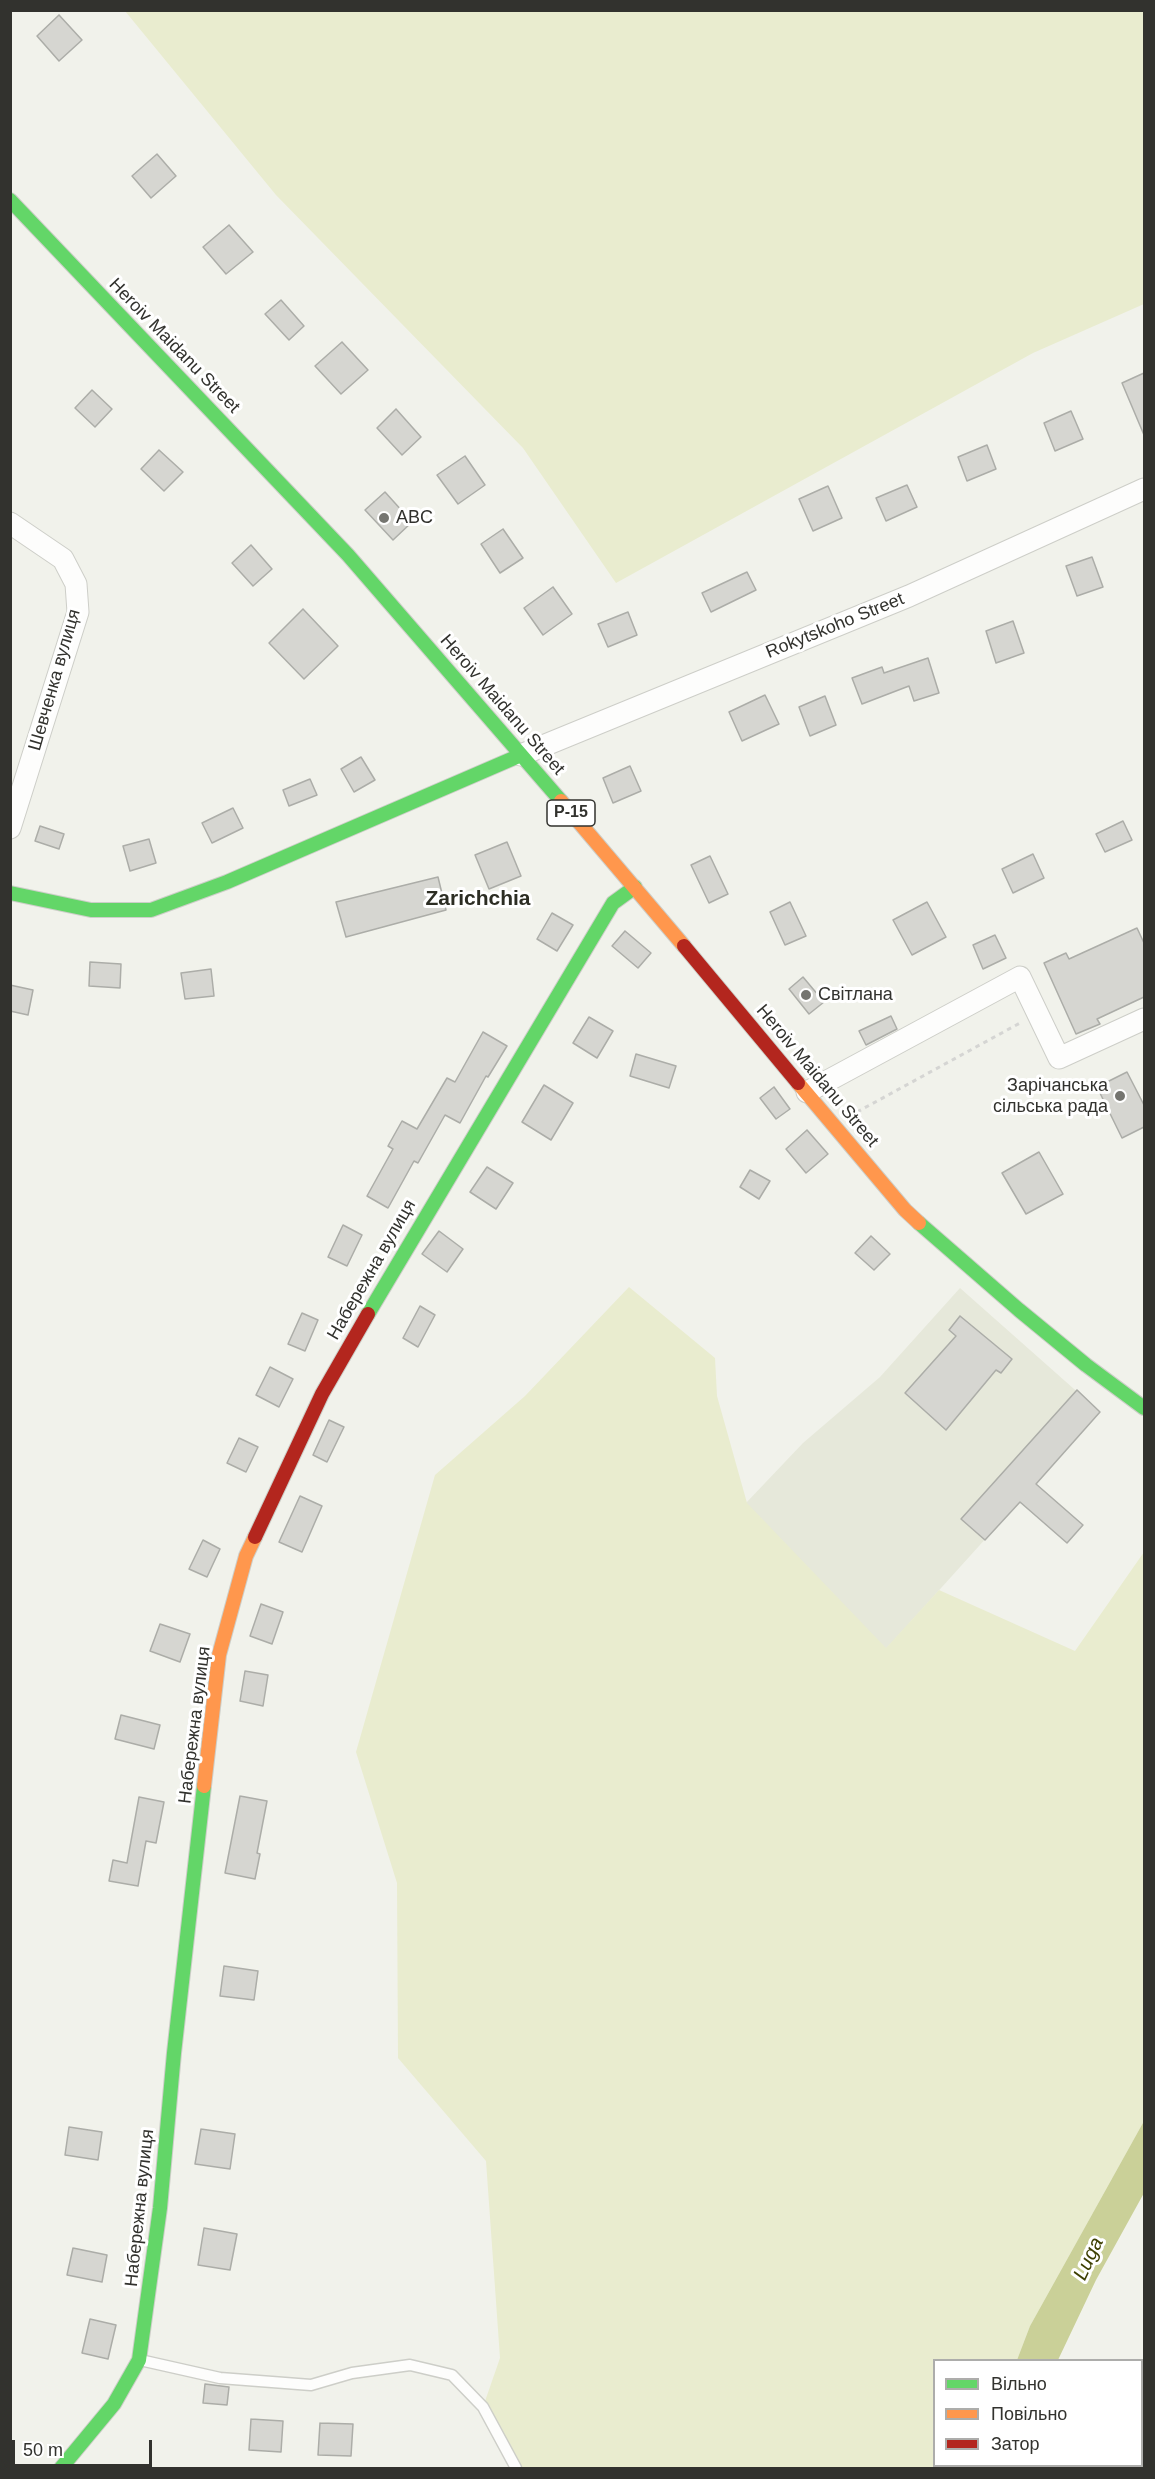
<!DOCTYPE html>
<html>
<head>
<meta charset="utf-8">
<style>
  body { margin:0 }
  #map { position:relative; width:1155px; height:2479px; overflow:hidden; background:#f1f2eb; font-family:Arial,sans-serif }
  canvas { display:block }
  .frame { position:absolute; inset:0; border:12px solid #32322e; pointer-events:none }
  .legend { position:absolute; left:933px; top:2359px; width:210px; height:108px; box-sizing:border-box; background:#fff; border:2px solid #adadab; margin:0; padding:8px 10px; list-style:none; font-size:18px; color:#32322e }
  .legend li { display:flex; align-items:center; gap:12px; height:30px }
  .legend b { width:30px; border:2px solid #adadab }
  .scale { position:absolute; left:12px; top:2440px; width:140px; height:27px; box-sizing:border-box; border:3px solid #32322e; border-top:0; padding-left:8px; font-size:18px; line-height:21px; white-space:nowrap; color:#32322e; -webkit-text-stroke:4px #fff; paint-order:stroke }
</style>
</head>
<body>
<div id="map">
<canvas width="1155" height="2479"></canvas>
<div class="frame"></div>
<ul class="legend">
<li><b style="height:8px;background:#63d668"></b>Вільно</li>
<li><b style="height:8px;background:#ff974d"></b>Повільно</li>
<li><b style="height:8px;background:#b3261e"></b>Затор</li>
</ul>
<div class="scale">50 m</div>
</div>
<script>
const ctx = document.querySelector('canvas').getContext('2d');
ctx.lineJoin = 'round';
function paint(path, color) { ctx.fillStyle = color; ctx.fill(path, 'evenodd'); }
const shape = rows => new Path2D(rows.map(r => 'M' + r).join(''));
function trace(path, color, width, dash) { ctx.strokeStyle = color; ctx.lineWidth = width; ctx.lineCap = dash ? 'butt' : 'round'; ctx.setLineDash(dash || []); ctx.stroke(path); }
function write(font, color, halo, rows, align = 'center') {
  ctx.font = font + ' Arial,sans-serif'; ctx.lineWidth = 6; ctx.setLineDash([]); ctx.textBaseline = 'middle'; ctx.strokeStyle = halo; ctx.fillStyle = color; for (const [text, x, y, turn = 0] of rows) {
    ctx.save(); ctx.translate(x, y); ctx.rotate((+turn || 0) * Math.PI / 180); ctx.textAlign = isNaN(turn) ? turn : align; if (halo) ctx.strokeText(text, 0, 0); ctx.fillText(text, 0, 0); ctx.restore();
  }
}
paint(shape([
  [960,1288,1100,1412,886,1649,746,1503,803,1443,880,1377]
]), '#e6e8da');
paint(shape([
  [125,11,1144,11,1144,304,1033,353,616,583,523,448,276,195],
  [629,1287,715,1358,717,1396,747,1503,886,1648,939,1590,1075,1651,1144,1552,1144,2121,1030,2326,1017,2360,934,2360,934,2466,980,2466,979,2468,516,2468,483,2407,500,2358,486,2161,398,2058,397,1883,356,1752,435,1475,525,1396]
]), '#e9eccf');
paint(shape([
  [1144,2121,1144,2193,1096,2280,1058,2360,1017,2360,1030,2326]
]), '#cad098');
const building = shape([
  [59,15,82,40,59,61,37,36,59,15],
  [157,154,176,176,151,198,132,176,157,154],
  [229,225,253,252,226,274,203,247,229,225],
  [281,300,304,326,289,340,265,314,281,300],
  [342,342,368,370,341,394,315,366,342,342],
  [1144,373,1144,435,1122,383,1144,373],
  [92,390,112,409,95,427,75,408,92,390],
  [396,409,421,437,402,455,377,428,396,409],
  [1071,411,1083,439,1055,451,1044,423,1071,411],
  [987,445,996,469,967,481,958,457,987,445],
  [159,450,183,472,164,491,141,469,159,450],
  [465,456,485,485,458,504,437,475,465,456],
  [907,485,917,507,886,521,876,498,907,485],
  [828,486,842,518,813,531,799,499,828,486],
  [385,492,412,522,393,540,365,510,385,492],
  [503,529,523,558,500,573,481,544,503,529],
  [251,545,272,569,253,586,232,563,251,545],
  [1092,557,1103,587,1077,596,1066,566,1092,557],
  [747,572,756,590,711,612,702,593,747,572],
  [553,587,572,614,543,635,524,608,553,587],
  [303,609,338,646,304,679,269,643,303,609],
  [628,612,637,635,608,647,598,624,628,612],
  [1013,621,1024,653,996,663,986,631,1013,621],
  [928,658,939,693,914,701,909,686,862,704,852,678,882,667,884,673,928,658],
  [765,695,779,724,742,741,729,712,765,695],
  [825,696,836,725,810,736,799,707,825,696],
  [361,757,375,780,354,792,341,769,361,757],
  [630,766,641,791,613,803,603,778,630,766],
  [310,779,317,795,289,806,283,790,310,779],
  [233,808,243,828,212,843,202,823,233,808],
  [1123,821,1132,840,1105,852,1096,834,1123,821],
  [40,826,64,834,59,849,35,841,40,826],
  [149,839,156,863,130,871,123,846,149,839],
  [507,842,521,876,489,889,475,855,507,842],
  [1033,854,1044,878,1013,893,1002,869,1033,854],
  [710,856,728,894,709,903,691,865,710,856],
  [438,877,446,910,346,937,336,902,438,877],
  [790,902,806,936,785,945,770,912,790,902],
  [927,902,946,937,912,955,893,920,927,902],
  [552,913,573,925,557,951,537,939,552,913],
  [1137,928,1144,943,1144,997,1097,1019,1100,1024,1076,1034,1044,963,1066,953,1069,959,1137,928],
  [625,931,651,953,638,968,612,946,625,931],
  [995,935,1006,958,983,969,973,945,995,935],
  [90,962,121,964,120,988,89,986,90,962],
  [211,969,214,996,185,999,181,973,211,969],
  [803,977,824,1002,809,1014,789,989,803,977],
  [10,985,33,990,28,1015,10,1011,10,985],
  [891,1016,897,1029,866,1045,859,1031,891,1016],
  [589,1017,613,1031,597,1058,573,1043,589,1017],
  [483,1032,507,1046,488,1077,486,1076,460,1123,445,1115,418,1163,414,1161,388,1208,367,1196,393,1149,388,1146,402,1121,417,1129,447,1078,455,1082,483,1032],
  [636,1054,676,1066,669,1088,630,1076,636,1054],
  [1127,1072,1144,1105,1144,1127,1122,1138,1097,1087,1127,1072],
  [544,1085,573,1103,551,1140,522,1122,544,1085],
  [774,1087,790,1109,776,1119,760,1098,774,1087],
  [807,1130,828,1154,806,1173,786,1149,807,1130],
  [1039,1152,1063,1194,1026,1214,1002,1173,1039,1152],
  [487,1167,513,1183,496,1209,470,1192,487,1167],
  [750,1170,770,1181,759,1199,740,1187,750,1170],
  [343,1225,362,1235,347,1266,328,1257,343,1225],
  [439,1231,463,1249,447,1272,422,1254,439,1231],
  [871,1236,890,1254,874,1270,855,1253,871,1236],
  [420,1306,435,1315,418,1347,403,1338,420,1306],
  [302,1313,318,1320,305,1351,288,1344,302,1313],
  [960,1316,1012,1359,1001,1373,996,1370,946,1430,905,1393,956,1336,949,1330,960,1316],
  [270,1367,293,1379,279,1407,256,1395,270,1367],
  [1077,1390,1100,1412,1036,1484,1083,1525,1067,1543,1020,1502,985,1540,961,1519,1077,1390],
  [329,1420,344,1427,327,1462,313,1455,329,1420],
  [239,1438,258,1447,246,1472,227,1463,239,1438],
  [300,1496,322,1506,302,1552,279,1542,300,1496],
  [203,1540,220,1549,207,1577,189,1569,203,1540],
  [261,1604,283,1612,272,1644,250,1636,261,1604],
  [160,1624,190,1634,180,1662,150,1651,160,1624],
  [245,1671,268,1675,263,1706,240,1701,245,1671],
  [121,1715,160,1725,154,1749,115,1739,121,1715],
  [240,1796,267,1801,257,1853,260,1854,255,1879,225,1873,240,1796],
  [139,1797,164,1802,156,1843,146,1841,138,1886,109,1881,113,1860,127,1863,139,1797],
  [224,1966,258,1971,254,2000,220,1996,224,1966],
  [69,2127,102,2132,98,2160,65,2155,69,2127],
  [201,2129,235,2134,230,2169,195,2164,201,2129],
  [204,2228,237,2234,230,2270,198,2265,204,2228],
  [73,2248,107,2255,102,2282,67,2275,73,2248],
  [90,2319,116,2325,108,2359,82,2353,90,2319],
  [205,2384,229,2387,227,2405,203,2403,205,2384],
  [251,2419,283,2421,281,2452,249,2450,251,2419],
  [320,2423,353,2424,351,2456,318,2455,320,2423]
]);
paint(building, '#d6d6d1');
trace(building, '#acada8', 1.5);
const lane = shape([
  [140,2360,220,2378,311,2385,352,2373,410,2365,452,2375,483,2407,516,2468]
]);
const street = shape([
  [10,523,63,559,76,584,78,612,10,828],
  [521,755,909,596,1144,489],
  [807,1092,1020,977,1059,1058,1144,1019]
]);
const fast = shape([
  [10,200,348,555,561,801],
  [10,893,91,910,151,910,227,882,521,755],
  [919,1223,1019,1310,1086,1365,1144,1408],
  [368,1314,613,903,635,887],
  [61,2468,114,2404,139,2360,160,2208,174,2053,204,1786]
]);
const slow = shape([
  [561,801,684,946],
  [798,1083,905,1210,919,1223],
  [204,1786,219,1655,246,1556,255,1537]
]);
const jam = shape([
  [684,946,798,1083],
  [255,1537,322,1394,368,1314]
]);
trace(lane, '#cdcec8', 13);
trace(street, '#cdcec8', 23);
trace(fast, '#cdcec8', 16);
trace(slow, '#cdcec8', 16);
trace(jam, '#cdcec8', 16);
trace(shape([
  [857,1112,1020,1023]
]), '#d5d5d3', 3, [4.5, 4.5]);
trace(lane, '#fdfdfc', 10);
trace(street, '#fdfdfc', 21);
trace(fast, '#63d668', 14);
trace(slow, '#ff974d', 14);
trace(jam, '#b3261e', 14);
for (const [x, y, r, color] of [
  [384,518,6,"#757570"],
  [806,995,6,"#757570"],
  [1120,1096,6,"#757570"]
]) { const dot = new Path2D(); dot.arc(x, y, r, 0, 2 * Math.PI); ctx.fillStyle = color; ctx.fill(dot); trace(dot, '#fff', 2); }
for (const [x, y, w] of [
  [571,813,48]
]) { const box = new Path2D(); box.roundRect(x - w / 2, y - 13, w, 26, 4.5); ctx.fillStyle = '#fff'; ctx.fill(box); trace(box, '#32322e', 1.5); }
write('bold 16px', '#32322e', null, [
  ["Р-15",571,813]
]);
write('18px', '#32322e', '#fff', [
  ["Heroiv Maidanu Street",174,346,46],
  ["Rokytskoho Street",835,626,-22],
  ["Шевченка вулиця",55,680,-74],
  ["Heroiv Maidanu Street",502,705,49],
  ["Heroiv Maidanu Street",817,1076,50],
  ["Набережна вулиця",372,1270,-60],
  ["Набережна вулиця",195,1725,-83],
  ["Набережна вулиця",140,2208,-84]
]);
write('18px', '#32322e', '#fff', [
  ["ABC",396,518],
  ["Світлана",818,995],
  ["Зарічанська",1108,1086,"right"],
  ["сільська рада",1108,1107,"right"]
], 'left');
write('italic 20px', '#3e4003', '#fff', [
  ["Luga",1089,2259,-65]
]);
write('bold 21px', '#2c2d23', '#fff', [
  ["Zarichchia",478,899]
]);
</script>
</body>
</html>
